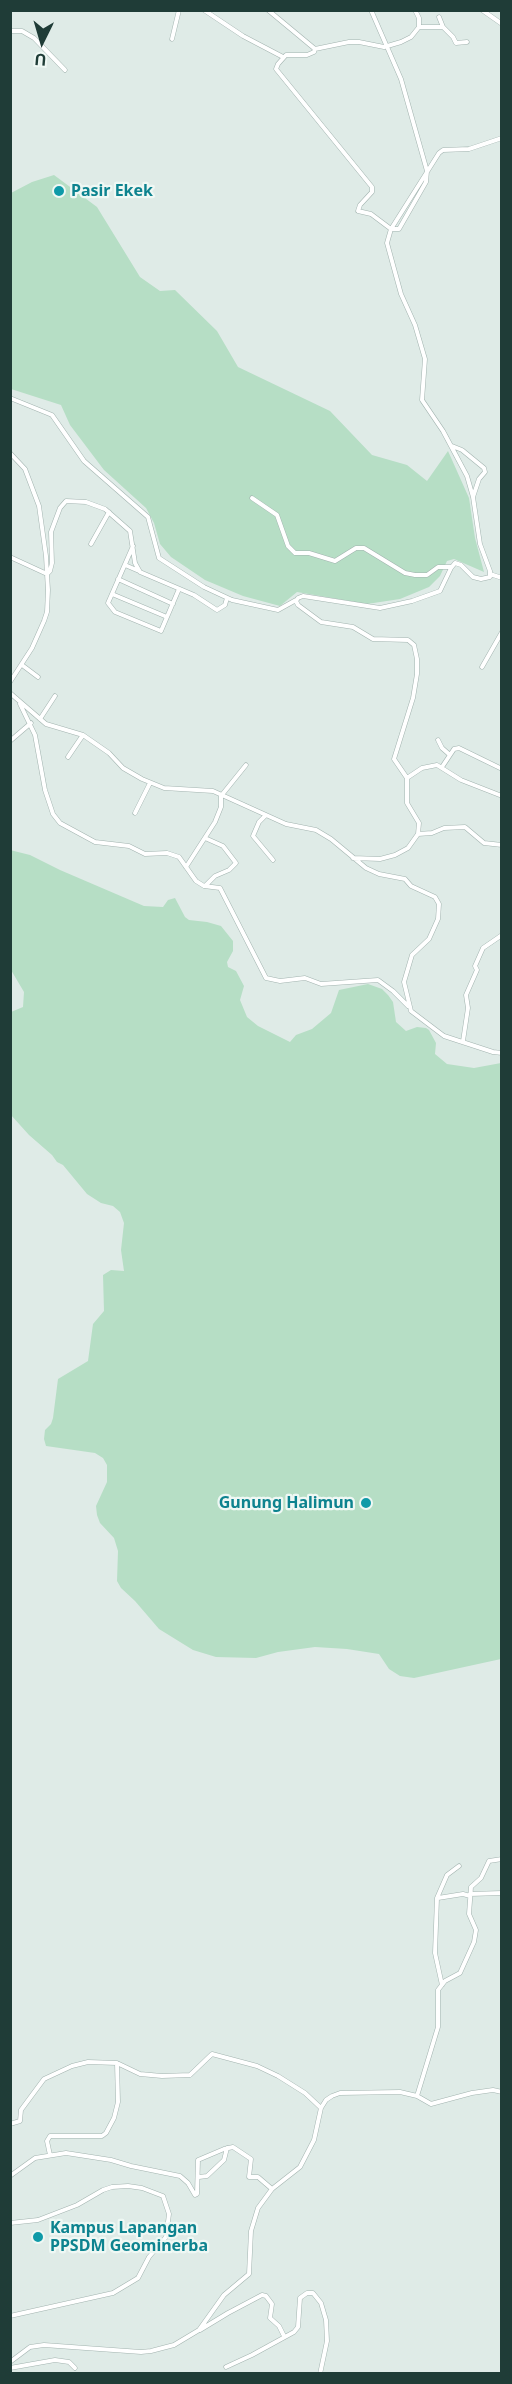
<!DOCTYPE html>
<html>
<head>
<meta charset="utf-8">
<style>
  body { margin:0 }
  #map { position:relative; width:512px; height:2384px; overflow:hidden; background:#dfebe7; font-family:"Noto Sans",sans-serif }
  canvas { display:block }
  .frame { position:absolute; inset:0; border:12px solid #1f3c37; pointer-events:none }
  .north { position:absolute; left:12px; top:12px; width:60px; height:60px; -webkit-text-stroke:4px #eff8f4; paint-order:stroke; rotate:185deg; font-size:16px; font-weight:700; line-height:24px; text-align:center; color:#1f3c37 }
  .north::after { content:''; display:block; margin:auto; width:21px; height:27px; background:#1f3c37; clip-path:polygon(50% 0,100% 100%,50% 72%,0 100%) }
</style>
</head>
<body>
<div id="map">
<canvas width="512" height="2384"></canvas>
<div class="frame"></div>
<div class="north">U</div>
</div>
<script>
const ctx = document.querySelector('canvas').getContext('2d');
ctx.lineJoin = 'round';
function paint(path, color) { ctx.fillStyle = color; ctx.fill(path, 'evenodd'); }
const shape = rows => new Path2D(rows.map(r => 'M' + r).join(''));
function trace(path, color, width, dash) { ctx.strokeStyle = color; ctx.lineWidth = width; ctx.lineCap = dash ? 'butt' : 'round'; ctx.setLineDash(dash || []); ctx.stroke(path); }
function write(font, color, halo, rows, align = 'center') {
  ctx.font = font + ' "Noto Sans",sans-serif'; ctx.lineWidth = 4.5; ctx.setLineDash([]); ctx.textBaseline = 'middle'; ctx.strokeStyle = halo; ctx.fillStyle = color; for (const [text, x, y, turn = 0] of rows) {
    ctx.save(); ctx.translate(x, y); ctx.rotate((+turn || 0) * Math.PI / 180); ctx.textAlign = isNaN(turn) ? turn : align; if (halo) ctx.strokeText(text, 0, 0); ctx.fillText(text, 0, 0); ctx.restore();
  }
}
paint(shape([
  [54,175,97,207,140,277,160,291,175,290,217,331,238,367,330,411,372,455,407,465,427,481,448,451,469,498,475,538,484,572,454,559,447,561,440,576,429,587,400,599,367,604,297,592,280,606,243,596,205,580,171,557,160,544,154,523,146,508,104,470,70,425,61,405,11,389,11,193,32,182],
  [10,850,30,855,60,870,144,906,163,907,168,900,175,898,185,917,189,920,207,922,221,926,233,941,233,951,227,962,228,967,236,971,244,986,240,1000,247,1017,258,1026,290,1042,296,1035,312,1029,331,1013,339,990,368,984,382,989,388,995,393,1002,396,1022,406,1031,417,1027,426,1028,429,1030,436,1043,435,1054,447,1064,474,1068,501,1063,501,1659,414,1678,400,1676,389,1669,379,1654,347,1649,315,1647,278,1652,256,1658,216,1657,193,1650,159,1629,135,1601,121,1588,117,1581,118,1551,114,1538,100,1523,97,1515,96,1506,107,1482,107,1465,103,1458,95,1453,46,1446,44,1439,45,1430,51,1424,53,1418,58,1379,88,1361,93,1324,104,1311,103,1275,111,1270,124,1271,121,1250,124,1223,120,1212,113,1206,101,1203,87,1194,63,1165,57,1162,52,1155,29,1135,11,1115,11,1012,23,1007,24,992,11,970]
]), '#b6dec5');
const minor = shape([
  [204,10,243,36,283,57],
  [268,10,315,49,349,42,359,42,384,47,401,42,411,37,419,27,419,18,415,10],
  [482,10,502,24],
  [419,27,443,27,439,17],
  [443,27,453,37,456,43,467,42],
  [10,31,22,31,34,38,65,70],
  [172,39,179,10],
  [315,49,314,52,307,55,286,55,278,64,276,69,372,187,372,192,360,205,358,211,371,214,391,229,399,229,426,182,427,171,401,79,371,10],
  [10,398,52,415,84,461,148,517,159,558,204,587,232,600,278,610,296,600],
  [452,446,462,450,484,468,485,472,479,479,473,497],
  [10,453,25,469,39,506,46,556,47,574],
  [252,498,277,515,288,546,295,553,309,553,335,561,356,548,364,548,405,573,415,575,427,575,438,567,451,567],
  [91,544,109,512],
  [133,546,108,603,115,612,161,631,179,589],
  [10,557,47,574,48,590,47,612,44,621,32,648,10,682],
  [125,565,139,571],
  [47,574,50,571,52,563,51,532,60,508,66,501,86,502,105,509,130,531,135,563,140,572,194,595,217,610,225,605,227,598],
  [490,574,502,578],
  [118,579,173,604],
  [112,594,167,617],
  [22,665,38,677],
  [482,667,502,632],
  [10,693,46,724,83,735,109,753,123,768,142,779,164,788,213,791,286,824,316,830,331,839,366,868,379,874,405,879,411,886,435,897,439,904,438,919,429,939,412,955,404,982,411,1011,444,1036,493,1052,502,1053],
  [20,704,35,735,45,790,53,814,60,823,95,842,129,846,145,854,167,853,179,857,196,881,204,886,220,888,266,978,280,981,305,978,321,984,378,980,393,991,408,1006],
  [40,719,55,696],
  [438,740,442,748,450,755],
  [10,741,31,723],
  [68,757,83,735],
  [442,767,454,749,459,748,502,769],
  [407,778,422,768,437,765,461,780,502,796],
  [135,813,150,783],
  [265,816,259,822,253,836,273,860],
  [418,834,432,833,444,828,465,827,484,843,502,845],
  [353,858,380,859,395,855,408,848,418,834,419,823,407,803,407,778,394,759,413,698,417,674,417,659,414,645,408,640,373,639,353,627,321,622,298,605,296,601,298,598,303,596,380,608,412,601,440,591,451,568,455,563,461,565,473,577,481,579,490,577,490,571,480,544,473,497,467,476,443,431,422,400,425,359,415,325,401,294,387,243,391,229,439,153,443,150,469,149,502,138],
  [186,867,215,822,221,807,221,796,246,765],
  [205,886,215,876,229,870,236,863,223,846,205,838],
  [463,1041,468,1008,466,995,477,970,475,966,483,948,502,935],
  [470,1894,502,1893],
  [438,1898,463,1894,470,1896],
  [442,1985,435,1953,437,1898,447,1875,459,1866],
  [417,2096,438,2027,438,1990,445,1981,460,1973,474,1942,476,1930,469,1914,471,1887,481,1878,489,1861,502,1859],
  [10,2124,20,2121,21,2110,44,2079,72,2066,88,2062,117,2063,140,2074,162,2076,190,2075,212,2054,257,2066,278,2076,305,2093,321,2108],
  [50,2155,47,2141,50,2136,102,2136,106,2133,114,2118,118,2102,117,2063],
  [10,2176,35,2158,66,2153,111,2160,131,2166,180,2176,188,2183,195,2195,197,2194,198,2160,224,2149,233,2147,251,2159,249,2177,258,2177,272,2189],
  [199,2177,207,2176,224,2160,227,2148],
  [10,2223,38,2220,77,2205,103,2190,112,2187,128,2186,142,2188,163,2196,169,2214,166,2237,149,2257,138,2278,113,2293,10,2316],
  [200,2330,228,2313,262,2295,266,2296,272,2304,270,2318,279,2326,284,2336],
  [10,2362,30,2347,44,2345,141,2352,151,2351,174,2345,199,2330,224,2295,249,2274,251,2231,258,2208,272,2189,300,2167,314,2140,321,2108,326,2100,332,2096,340,2093,400,2092,417,2096,431,2104,472,2093,493,2090,502,2092],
  [226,2367,252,2355,294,2332,298,2327,300,2298,307,2293,313,2293,321,2303,326,2320,327,2341,320,2374],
  [10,2368,55,2360,69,2362,75,2368]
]);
trace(minor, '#a2b3af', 5);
trace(minor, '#fff', 4);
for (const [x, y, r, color] of [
  [59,191,6,"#0f9aa8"],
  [366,1503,6,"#0f9aa8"],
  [38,2237,6,"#0f9aa8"]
]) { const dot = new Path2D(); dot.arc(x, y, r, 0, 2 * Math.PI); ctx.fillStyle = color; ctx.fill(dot); trace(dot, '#eff8f4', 2); }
write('bold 16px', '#0d838f', '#eff8f4', [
  ["Pasir Ekek",71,191],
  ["Gunung Halimun",354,1503,"right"],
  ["Kampus Lapangan",50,2228],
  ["PPSDM Geominerba",50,2246]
], 'left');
</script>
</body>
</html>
